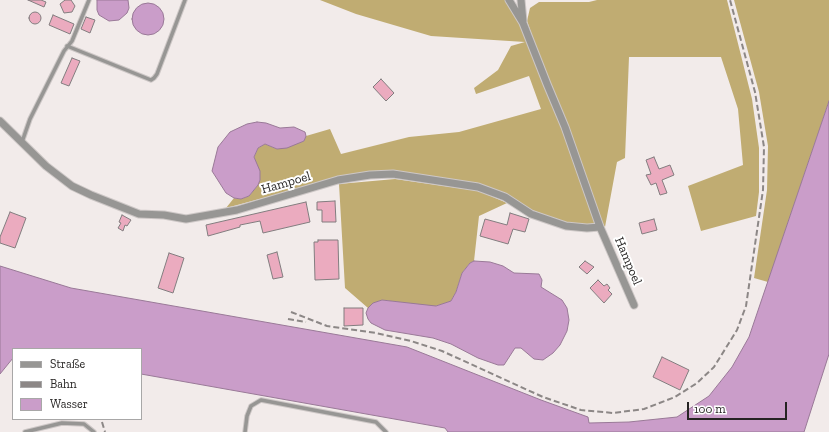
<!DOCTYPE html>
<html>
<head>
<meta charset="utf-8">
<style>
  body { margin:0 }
  #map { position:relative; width:829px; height:432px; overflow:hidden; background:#f2ebea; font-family:"Zilla Slab",serif }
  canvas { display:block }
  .legend { position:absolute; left:12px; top:348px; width:130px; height:72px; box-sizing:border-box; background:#fff; border:1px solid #a8a7a7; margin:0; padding:5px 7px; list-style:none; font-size:12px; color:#262423 }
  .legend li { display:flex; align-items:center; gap:8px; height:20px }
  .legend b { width:20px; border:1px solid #a8a7a7 }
  .scale { position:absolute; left:687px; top:402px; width:100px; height:18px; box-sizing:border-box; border:2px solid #262423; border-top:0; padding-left:5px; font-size:12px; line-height:14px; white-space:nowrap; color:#262423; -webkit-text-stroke:3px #fff; paint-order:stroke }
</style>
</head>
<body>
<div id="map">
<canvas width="829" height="432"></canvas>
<ul class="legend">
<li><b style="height:5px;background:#979694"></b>Straße</li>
<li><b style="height:5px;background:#8c8786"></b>Bahn</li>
<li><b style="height:11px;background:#ca9dc9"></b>Wasser</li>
</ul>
<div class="scale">100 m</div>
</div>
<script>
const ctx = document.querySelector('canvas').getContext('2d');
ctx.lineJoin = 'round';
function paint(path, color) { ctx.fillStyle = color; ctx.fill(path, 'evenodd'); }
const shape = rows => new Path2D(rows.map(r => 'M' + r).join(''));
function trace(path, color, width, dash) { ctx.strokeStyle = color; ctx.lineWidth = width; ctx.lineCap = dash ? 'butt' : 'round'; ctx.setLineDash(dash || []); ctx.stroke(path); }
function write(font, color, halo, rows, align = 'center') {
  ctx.font = font + ' "Zilla Slab",serif'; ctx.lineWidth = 4; ctx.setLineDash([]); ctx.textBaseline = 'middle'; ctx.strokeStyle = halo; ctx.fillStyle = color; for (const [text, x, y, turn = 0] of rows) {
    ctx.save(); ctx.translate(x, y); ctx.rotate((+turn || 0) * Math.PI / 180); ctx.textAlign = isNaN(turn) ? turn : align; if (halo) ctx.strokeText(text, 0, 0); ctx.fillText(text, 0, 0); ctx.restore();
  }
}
paint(shape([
  [320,0,507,0,521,27,527,43,534,41,527,21,530,8,539,2,589,2,597,0,727,0,752,99,759,148,759,192,756,216,701,231,688,186,743,165,738,109,721,57,629,57,625,158,617,162,605,227,602,222,584,225,567,223,532,210,506,194,478,183,454,181,392,171,338,178,226,208,234,198,241,199,249,196,258,185,260,180,254,157,258,148,265,144,277,149,304,141,306,136,330,129,341,154,409,137,459,132,541,109,529,76,476,94,474,88,498,70,511,46,525,42,431,36,356,14],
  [734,0,829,0,829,101,768,282,754,278,767,190,768,146,759,92],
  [395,179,479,191,507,203,479,216,474,261,470,263,462,273,456,292,451,301,444,304,436,306,426,306,382,300,372,304,368,308,345,288,339,184]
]), '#c0ac72');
const water = shape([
  [97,0,128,0,129,8,127,13,119,20,109,21,99,15,97,10,97,0],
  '132 19a16 16 0 1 1 32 0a16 16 0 1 1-32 0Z',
  [829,101,829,354,804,432,448,432,445,428,141,374,141,349,13,349,13,358,0,374,0,266,71,288,407,347,541,400,588,417,589,423,629,422,677,417,709,396,732,367,749,337,829,101],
  [257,122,266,123,280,128,294,127,305,132,306,136,304,141,287,148,277,149,265,144,258,148,254,157,260,171,260,180,258,185,249,196,241,199,234,198,226,193,212,171,218,147,230,132,247,124,257,122],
  [474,261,490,262,503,266,514,273,539,274,542,280,541,287,562,300,567,308,569,320,567,331,560,345,553,353,543,360,534,359,521,348,515,348,504,365,498,365,478,358,451,344,433,338,385,330,371,323,368,319,366,313,368,308,373,303,382,300,436,306,451,301,456,292,462,273,470,263,474,261]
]);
paint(water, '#ca9dc9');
trace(water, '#997997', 1);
const building = shape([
  [28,0,41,0,46,2,44,7,28,0],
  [65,0,71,0,75,6,72,12,64,13,60,4,65,0],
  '29 18a6 6 0 1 1 12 0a6 6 0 1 1-12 0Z',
  [53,15,74,24,70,34,49,25,53,15],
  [86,17,95,20,90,33,81,29,86,17],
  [72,58,80,61,69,86,61,83,72,58],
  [381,79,394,93,386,101,373,87,381,79],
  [654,157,659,169,670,165,674,175,662,180,667,193,660,195,656,183,651,185,646,175,651,174,646,160,654,157],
  [335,201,336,222,322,222,322,210,317,210,317,202,335,201],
  [306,202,310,222,263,233,260,221,240,225,240,227,208,236,206,225,306,202],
  [10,212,26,218,15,248,0,243,0,237,10,212],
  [510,213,529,219,525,232,513,229,508,244,480,236,485,219,507,225,510,213],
  [122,215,131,220,127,226,125,225,123,231,118,228,121,223,119,222,122,215],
  [654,219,657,230,642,234,639,223,654,219],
  [318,240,338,240,339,279,315,280,314,242,318,242,318,240],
  [277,252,283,277,273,279,267,255,277,252],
  [169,253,184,258,173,293,158,288,169,253],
  [585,261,594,267,587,274,579,267,585,261],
  [598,280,604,286,607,284,610,288,608,290,612,294,604,303,590,288,598,280],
  [344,308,363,308,363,325,344,326,344,308],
  [662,357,689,370,680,390,653,377,662,357]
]);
paint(building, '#ebabbf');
trace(building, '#827d7f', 1);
const service = shape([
  [67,46,151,80,154,78,157,74,185,0],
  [22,142,30,119,64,51,72,41,89,0],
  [25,432,62,423,84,424,94,432],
  [245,432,247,416,251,406,261,400,376,422,386,432]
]);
const minor = shape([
  [509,0,523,23,547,84,565,127,600,227,634,305],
  [521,0,523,21],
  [0,121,46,166,72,186,91,195,139,214,164,215,186,219,237,210,338,180,370,175,393,174,478,187,505,197,531,214,566,226,587,228,600,227]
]);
trace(service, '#cdc7c6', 5.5);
trace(minor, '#cdc7c6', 9);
trace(service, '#979694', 3.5);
trace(minor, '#979694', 7);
trace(shape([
  [291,312,327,326,376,333,411,341,442,351,543,397,581,410,613,413,644,409,675,397,697,383,714,367,737,330,746,306,763,190,764,147,755,92,730,0],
  [288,319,306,322],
  [102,422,105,432]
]), '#8c8786', 2, [6, 3]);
write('13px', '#262423', '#fff', [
  ["Hampoel",286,183,-16],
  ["Hampoel",628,261,67]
]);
</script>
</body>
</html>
